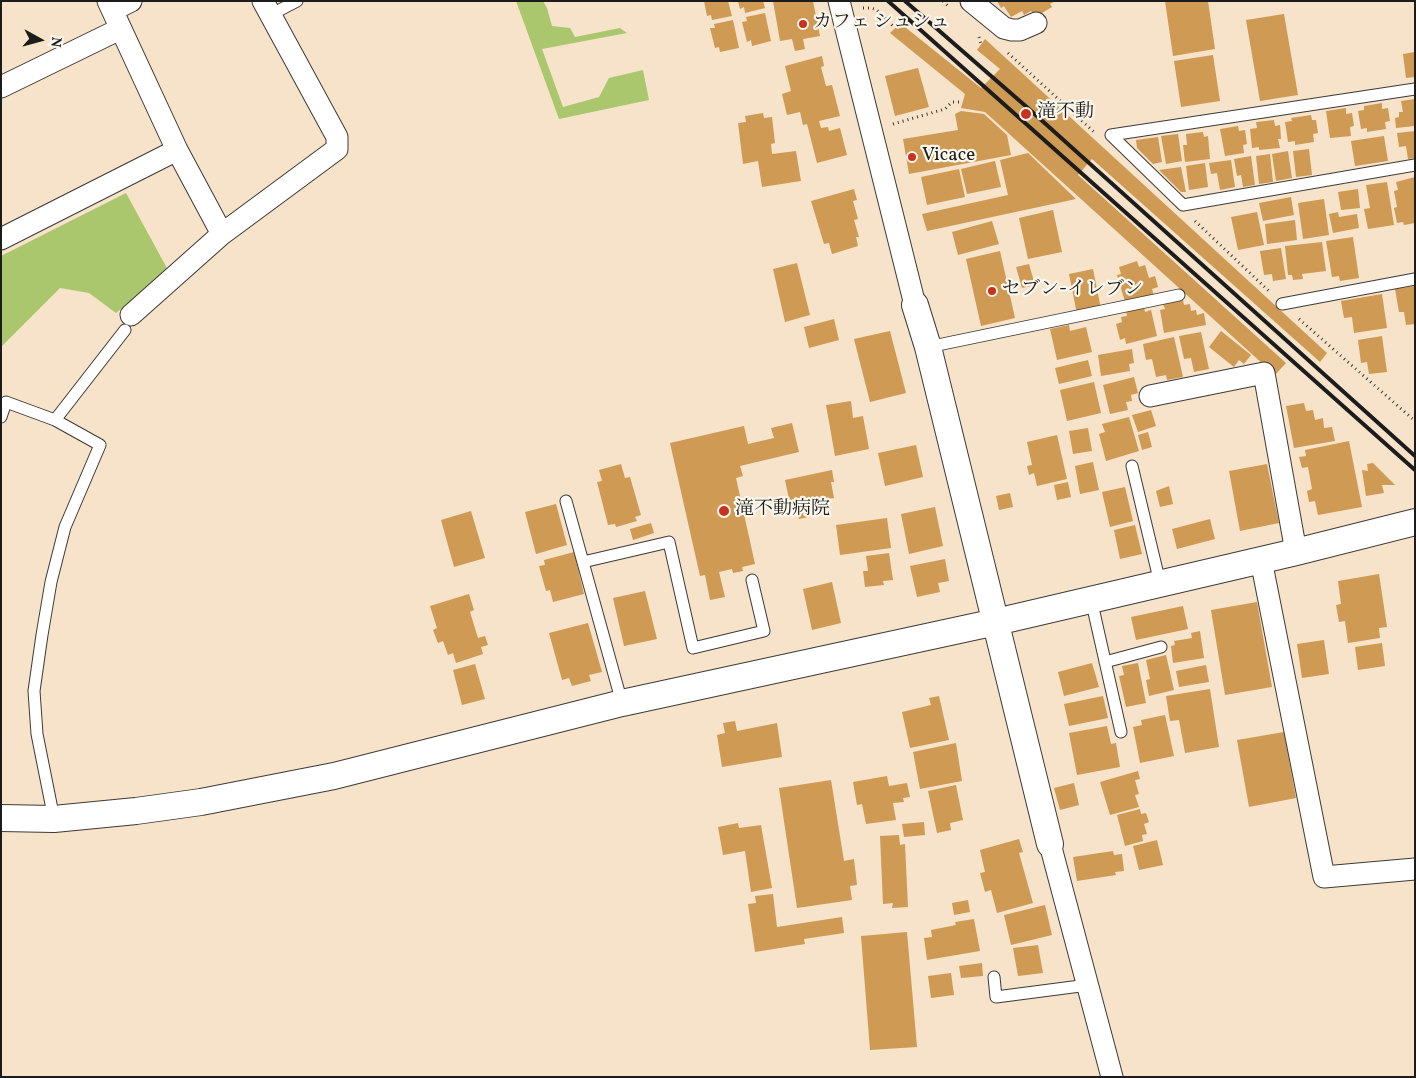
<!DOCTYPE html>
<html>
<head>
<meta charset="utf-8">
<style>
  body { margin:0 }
  #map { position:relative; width:1416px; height:1078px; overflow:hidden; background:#f6e3ca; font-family:Vollkorn,serif }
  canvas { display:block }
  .frame { position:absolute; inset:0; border:2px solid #1c1c1c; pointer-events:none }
  .north { position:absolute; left:15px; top:15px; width:50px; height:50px; -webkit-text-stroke:4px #fbf7ec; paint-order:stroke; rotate:97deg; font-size:14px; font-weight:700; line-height:20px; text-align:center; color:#1c1c1c }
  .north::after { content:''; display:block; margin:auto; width:18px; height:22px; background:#1c1c1c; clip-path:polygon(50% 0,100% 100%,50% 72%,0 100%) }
</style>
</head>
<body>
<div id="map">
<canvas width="1416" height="1078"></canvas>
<div class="frame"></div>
<div class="north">N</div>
</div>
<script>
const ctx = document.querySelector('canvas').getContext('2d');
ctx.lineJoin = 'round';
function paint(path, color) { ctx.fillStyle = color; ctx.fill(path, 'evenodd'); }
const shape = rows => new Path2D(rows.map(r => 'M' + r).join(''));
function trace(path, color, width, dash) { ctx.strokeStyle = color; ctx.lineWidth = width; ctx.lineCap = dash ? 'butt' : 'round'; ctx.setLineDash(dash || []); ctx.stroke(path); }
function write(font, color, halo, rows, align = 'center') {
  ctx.font = font + ' Vollkorn,"Noto Serif JP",serif'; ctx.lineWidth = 4.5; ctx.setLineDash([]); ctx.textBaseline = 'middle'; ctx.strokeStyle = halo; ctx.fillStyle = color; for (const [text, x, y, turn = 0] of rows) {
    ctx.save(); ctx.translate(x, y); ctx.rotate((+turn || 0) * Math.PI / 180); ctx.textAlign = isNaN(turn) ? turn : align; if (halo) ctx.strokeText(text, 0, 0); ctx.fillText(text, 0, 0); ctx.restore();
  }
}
paint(shape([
  [516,1,543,1,547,8,552,26,570,28,575,37,620,28,627,33,542,49,563,107,599,97,609,78,643,70,649,100,559,119],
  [126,193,168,270,116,313,89,293,60,288,1,347,1,256]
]), '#aac76e');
paint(shape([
  [704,1,728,1,732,16,712,20,711,15,707,16],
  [738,1,763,1,765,8,745,13,744,7,740,9],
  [773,1,813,1,820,36,803,39,805,49,795,51,792,39,780,41],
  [997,1,1055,1,1050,4,1052,7,1035,17,1031,11,1024,15,1022,11,1011,17,1004,6,1001,8],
  [1165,1,1208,1,1215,49,1173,56],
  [765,13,771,41,752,46,751,40,747,42,742,22,747,21,746,17],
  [1284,14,1298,95,1260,101,1246,20],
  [733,20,739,48,720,52,719,47,715,48,710,28,715,28,714,24],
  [900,23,981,88,1000,69,977,50,985,39,1327,353,1320,362,1092,159,1078,175,1286,363,1275,375,985,112,961,108,965,94,890,33],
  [1415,52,1415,77,1406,78,1403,54],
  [1213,55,1220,101,1181,107,1174,61],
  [822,56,824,66,821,67,826,86,832,85,840,116,819,121,821,128,828,127,829,131,840,128,847,155,817,163,807,124,803,125,800,112,787,115,782,94,791,91,785,66],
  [918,68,929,107,895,116,885,76],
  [1415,99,1415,126,1396,128,1395,118,1399,117,1399,112,1403,112,1401,101],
  [1382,103,1382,109,1388,108,1390,121,1385,122,1386,129,1367,132,1367,128,1361,129,1358,111,1364,110,1364,106],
  [1346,108,1346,114,1352,113,1354,126,1350,127,1351,136,1330,138,1326,111],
  [961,111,984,114,1007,135,1011,155,909,174,903,139,958,130,955,114],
  [763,113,764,118,772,117,775,143,771,144,772,154,796,151,801,181,762,187,758,161,743,164,738,123,746,122,745,116],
  [1311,115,1312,120,1316,120,1318,133,1313,134,1314,142,1295,145,1295,141,1288,142,1285,122,1292,121,1291,118],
  [1274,120,1275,126,1280,125,1281,139,1278,139,1280,148,1259,150,1259,147,1252,148,1250,129,1257,128,1256,122],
  [1238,126,1239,131,1245,130,1247,144,1243,145,1244,153,1225,156,1220,129],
  [1415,131,1415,158,1408,159,1406,146,1399,147,1397,133],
  [1203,132,1204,137,1208,136,1210,159,1185,162,1183,145,1187,145,1186,134],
  [1178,134,1182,161,1166,164,1161,136],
  [1384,136,1388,161,1355,166,1351,141],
  [1158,137,1162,162,1153,164,1137,148,1136,140],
  [1309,149,1312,175,1296,177,1293,151],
  [1288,151,1292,178,1276,181,1272,154],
  [1028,153,1076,199,927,231,922,214,1008,195,1000,160],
  [1270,154,1273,182,1259,184,1256,156],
  [1251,156,1255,185,1243,187,1241,175,1237,176,1234,159],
  [1231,160,1235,187,1220,190,1217,173,1211,174,1209,163],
  [995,161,1001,187,967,194,961,169],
  [1205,163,1208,187,1189,190,1186,166],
  [1181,167,1186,192,1181,192,1159,170],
  [959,169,965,197,927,205,921,177],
  [1415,177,1415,223,1404,225,1403,222,1397,223,1394,208,1397,207,1394,191,1398,190,1396,182],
  [1387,182,1394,225,1368,229,1364,209,1370,208,1366,185],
  [854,189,857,200,853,201,858,219,854,220,859,237,856,237,858,246,832,254,829,243,824,244,811,201],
  [1358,189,1360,208,1341,210,1338,192],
  [1291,197,1294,215,1263,221,1259,203],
  [1324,199,1329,235,1303,239,1298,203],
  [1053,210,1062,252,1028,259,1019,218],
  [1257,212,1264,245,1238,250,1231,217],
  [1338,212,1339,217,1357,214,1359,228,1333,233,1329,214],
  [1295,220,1297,240,1267,244,1265,224],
  [992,221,999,244,958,255,952,232],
  [1353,237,1359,278,1340,281,1339,276,1332,277,1326,241],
  [1322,242,1326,271,1302,274,1303,279,1293,280,1292,275,1288,275,1285,246],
  [1281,248,1286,279,1273,281,1272,274,1264,275,1260,251],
  [1000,251,1015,318,981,326,966,259],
  [1137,261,1139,267,1145,265,1149,278,1155,276,1158,287,1152,289,1154,296,1126,305,1117,275,1121,274,1119,267],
  [797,263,810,315,785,322,773,269],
  [1029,264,1035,285,1022,288,1016,267],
  [1093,269,1101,309,1077,314,1069,274],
  [1415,286,1415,324,1406,325,1404,312,1399,312,1395,289],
  [1382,294,1387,328,1354,333,1352,317,1344,318,1341,301],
  [1183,300,1184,305,1190,304,1191,311,1196,310,1197,315,1204,313,1206,325,1164,333,1160,310,1165,309,1163,304],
  [1144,307,1145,312,1151,310,1157,336,1126,344,1125,338,1120,340,1116,324,1122,322,1121,317,1127,316,1126,311],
  [834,319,839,340,809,348,804,327],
  [1069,325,1070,331,1086,327,1092,352,1057,360,1050,329],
  [890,331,906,393,870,402,854,339],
  [1221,331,1251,355,1244,364,1239,360,1234,367,1209,347],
  [1201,332,1209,369,1194,372,1191,358,1184,359,1179,336],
  [1382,336,1387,372,1369,374,1367,362,1361,363,1358,340],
  [1174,337,1183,377,1167,380,1166,375,1156,377,1152,359,1146,360,1143,344],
  [1132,349,1134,363,1129,364,1130,371,1101,376,1098,355],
  [1088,360,1092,376,1059,384,1055,368],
  [1134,377,1138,393,1131,395,1132,401,1126,402,1128,410,1110,414,1103,385],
  [1094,382,1101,413,1067,421,1060,390],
  [851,401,853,418,863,416,869,449,835,456,826,405],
  [1304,403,1306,411,1313,410,1315,420,1323,418,1324,428,1332,427,1335,441,1294,448,1286,406],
  [1151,410,1156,426,1138,432,1132,415],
  [1129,417,1139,451,1106,461,1099,434,1105,432,1102,424],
  [792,423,799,452,740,466,743,476,736,478,755,564,742,567,743,571,733,573,732,569,719,572,725,597,710,600,705,575,700,576,670,443,744,426,748,444,774,438,771,428],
  [1088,428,1092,451,1073,454,1069,431],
  [1148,432,1152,447,1142,450,1138,435],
  [1057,435,1067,479,1037,486,1034,473,1029,475,1027,466,1032,465,1027,442],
  [1349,441,1362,507,1318,515,1315,501,1309,502,1307,491,1312,489,1308,467,1302,468,1299,457,1306,456,1305,450],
  [916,445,923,477,885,486,878,453],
  [1093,462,1099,490,1080,494,1075,466],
  [1373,463,1395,485,1382,485,1384,493,1366,496,1362,470,1368,471,1367,464],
  [621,464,625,478,630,477,641,515,635,517,637,521,616,527,615,524,608,525,597,482,602,481,599,470],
  [1267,464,1279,523,1240,531,1229,471],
  [832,470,834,482,831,482,834,498,828,499,831,512,799,519,797,508,791,509,785,480],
  [1068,482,1071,497,1057,500,1054,485],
  [1169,486,1173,504,1160,507,1156,491],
  [1125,487,1133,521,1110,527,1102,492],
  [1010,493,1013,507,999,510,996,496],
  [556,504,567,545,536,554,525,512],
  [935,507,943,546,909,554,901,514],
  [471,511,485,558,454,567,441,520],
  [887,518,891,548,840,555,836,525],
  [1210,519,1215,539,1177,549,1172,529],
  [651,523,654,533,633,540,630,529],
  [1135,525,1142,554,1120,559,1114,530],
  [574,552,584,594,553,602,550,590,546,591,539,566,545,565,544,560],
  [889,553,893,580,883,581,884,585,865,587,863,571,868,571,866,556],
  [945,559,949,581,938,583,940,592,917,597,910,566],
  [1379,574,1387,627,1379,628,1380,638,1348,643,1345,621,1339,622,1336,605,1341,604,1338,581],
  [832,582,841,623,812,630,803,589],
  [645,591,657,639,624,646,613,598],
  [469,594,474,610,470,612,478,638,485,636,488,645,481,647,483,654,456,663,453,653,448,655,443,641,438,643,433,630,437,628,430,606],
  [1257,602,1272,687,1225,695,1211,610],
  [1183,606,1188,629,1136,640,1131,617],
  [588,623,602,672,589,675,591,681,572,686,569,678,562,680,549,633],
  [1200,631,1204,658,1173,663,1171,646,1175,645,1174,641,1192,638,1191,633],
  [1324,640,1329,674,1302,678,1297,644],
  [1382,643,1385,666,1358,670,1355,647],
  [1166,655,1174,690,1149,696,1146,680,1150,679,1146,660],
  [1092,663,1099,687,1064,696,1058,672],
  [1138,663,1146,703,1126,707,1119,676,1124,675,1122,666],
  [475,664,485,699,462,705,453,670],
  [1206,665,1209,682,1179,687,1176,671],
  [1210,689,1219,747,1185,753,1179,720,1170,721,1166,696],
  [939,696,949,740,910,748,902,712,931,705,929,698],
  [1103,696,1108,718,1069,726,1064,704],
  [1165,715,1174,756,1140,763,1133,727,1142,725,1141,720],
  [735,721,737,731,777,723,782,757,722,767,717,735,725,733,723,723],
  [1107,726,1111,744,1116,743,1120,767,1077,775,1069,733],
  [1284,732,1296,798,1249,807,1237,740],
  [956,743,962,781,920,789,913,752],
  [1138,771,1140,779,1135,780,1139,794,1135,795,1139,807,1110,815,1100,782],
  [887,776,889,786,907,783,910,797,903,798,904,802,893,803,896,820,866,824,862,804,857,805,853,782],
  [831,780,844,861,854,859,857,885,850,886,852,900,797,908,779,788],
  [1074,783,1079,805,1060,810,1054,788],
  [956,785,963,820,950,823,951,830,937,833,928,791],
  [1140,809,1141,814,1146,813,1149,822,1144,824,1147,834,1142,835,1143,841,1125,846,1117,815],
  [924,822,925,835,904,837,902,824],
  [738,823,739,828,761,825,772,888,751,892,745,851,723,855,718,827],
  [899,835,900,845,905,844,908,907,892,908,893,903,883,904,880,836],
  [1019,839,1023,852,1019,853,1033,903,997,913,991,890,985,892,980,873,985,872,980,850],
  [1157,840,1163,865,1139,870,1133,846],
  [1113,851,1114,855,1122,854,1124,871,1115,872,1116,875,1077,881,1073,857],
  [773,894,777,927,842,917,844,933,804,939,805,944,755,952,748,904,756,903,755,896],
  [968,900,970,912,954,915,952,903],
  [1045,905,1052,935,1011,945,1004,915],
  [974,919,980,951,927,960,924,938,932,937,931,930,956,925,955,922],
  [907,932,917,1047,870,1050,861,936],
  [1038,945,1043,973,1018,976,1013,948],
  [982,963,983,976,961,978,959,966],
  [951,973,954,995,931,998,928,976]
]), '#ce9a54');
const service = shape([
  [270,15,297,1],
  [1415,89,1111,135,1183,205,1415,165],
  [1282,304,1415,279],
  [928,347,1179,295],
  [1,417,6,402,55,420,100,445,65,527,51,582,42,635,34,691,37,734,54,819],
  [55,420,125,330],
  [1132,466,1160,583],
  [566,501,622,703],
  [583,562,669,542,693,648,764,631,752,580],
  [1091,599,1121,732],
  [1105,662,1161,647],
  [994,977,996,997,1088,985]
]);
const minor = shape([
  [108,1,177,150,222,234],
  [839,1,915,305],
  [971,1,1004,28,1012,30,1020,30,1036,23],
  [113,10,131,1],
  [1,87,120,29],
  [1,239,177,150],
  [131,315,222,234,337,149,337,137,263,1],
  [1150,396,1264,373,1296,552],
  [1261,560,1324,877,1415,869],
  [1050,844,1112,1077]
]);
const tertiary = shape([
  [915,305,928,347,1050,844],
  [1,818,54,819,136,811,201,802,334,776,622,703,996,622,1296,552,1415,522]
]);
trace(service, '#3d3a36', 13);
trace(minor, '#3d3a36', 23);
trace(tertiary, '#3d3a36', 28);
trace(shape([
  [943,1,948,6],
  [863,8,871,8,877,10,895,28],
  [979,37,981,44],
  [1008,53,1094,132],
  [893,124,945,109,952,102,963,102],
  [1195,221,1271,293],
  [1299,319,1415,421]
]), '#3d3a36', 3, [1, 4]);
trace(service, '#fff', 11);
trace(minor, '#fff', 21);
trace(tertiary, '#fff', 26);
trace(shape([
  [888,1,1415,470],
  [905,1,1029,109,1415,456]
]), '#1c1c1c', 4);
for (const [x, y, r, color] of [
  [803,24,5,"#c8321e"],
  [1026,114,6,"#c8321e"],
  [912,157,5,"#c8321e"],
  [992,291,5,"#c8321e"],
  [724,511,6,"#c8321e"]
]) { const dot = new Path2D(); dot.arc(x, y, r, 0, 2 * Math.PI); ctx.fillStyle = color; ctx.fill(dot); trace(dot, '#fbf7ec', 2); }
write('19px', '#1c1c1c', '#fbf7ec', [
  ["カフェ シュシュ",813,24],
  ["滝不動",1037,114],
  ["Vicace",922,157],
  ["セブン-イレブン",1002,291],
  ["滝不動病院",735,511]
], 'left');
</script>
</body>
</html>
